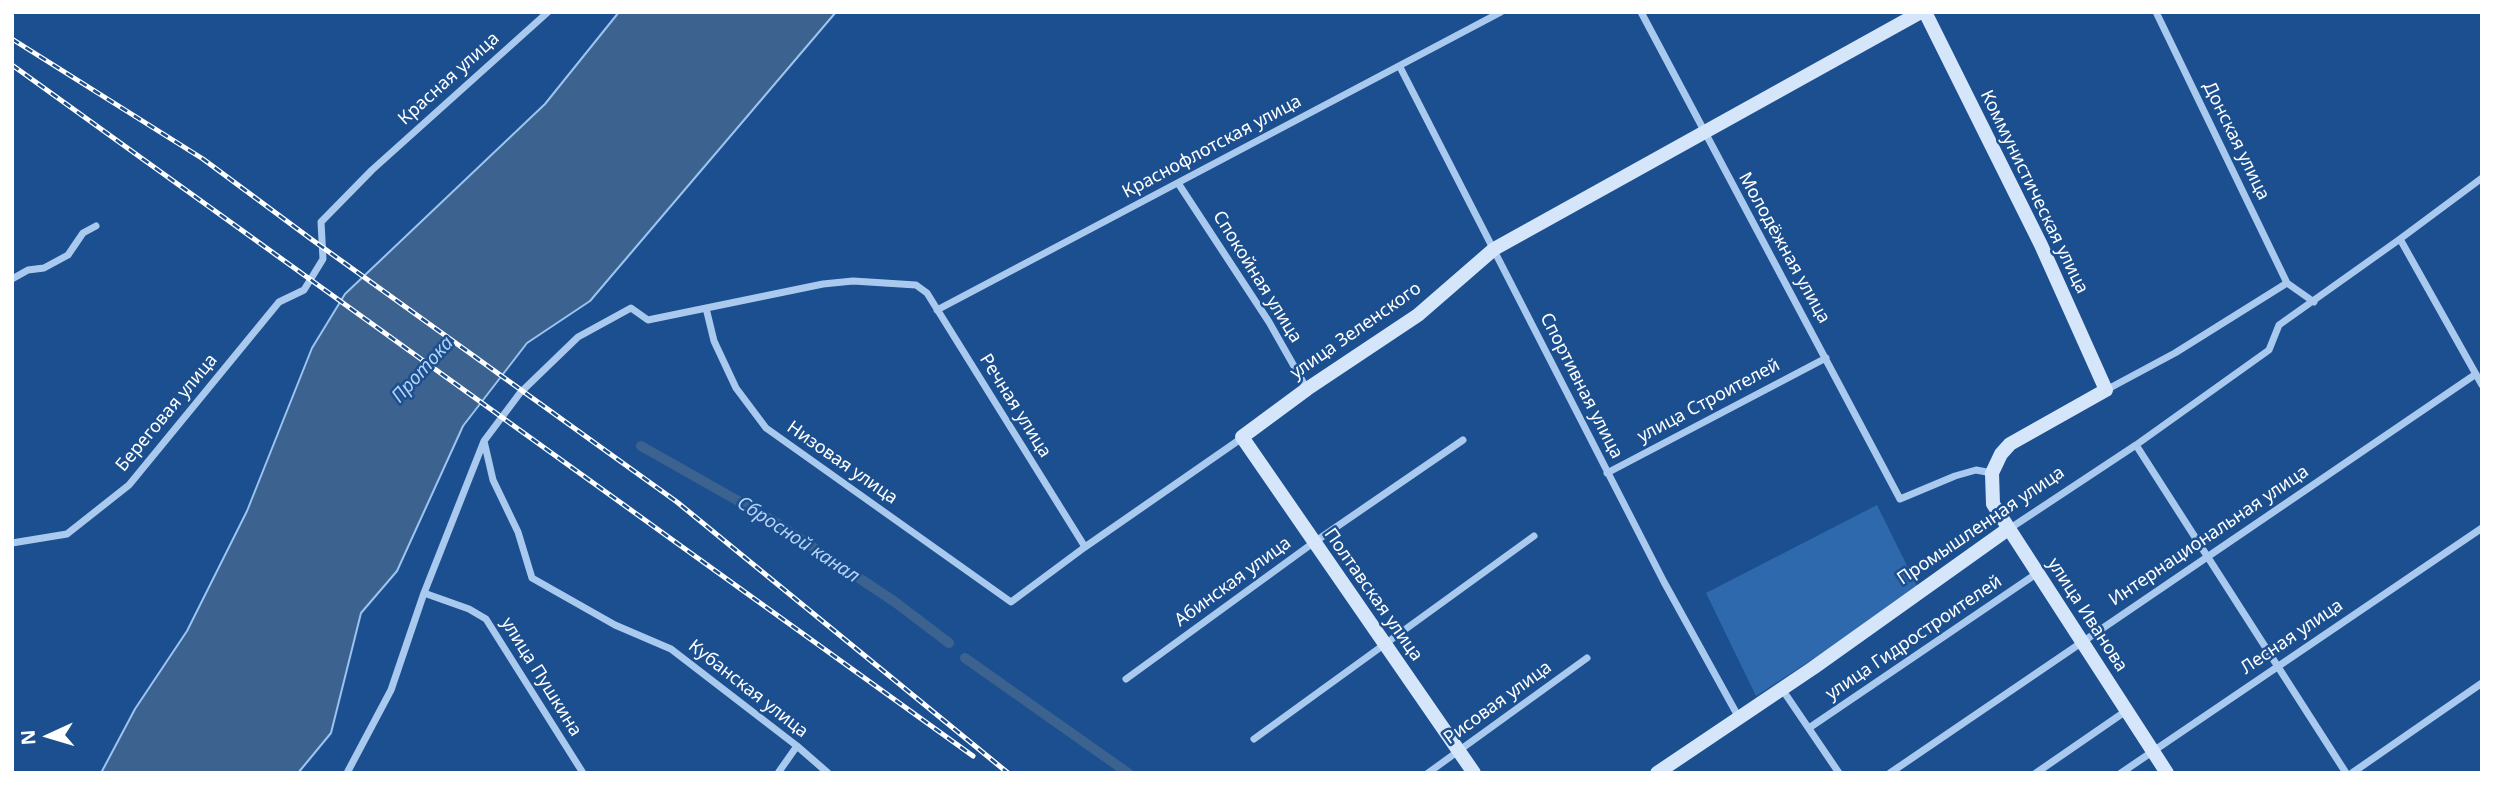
<!DOCTYPE html>
<html>
<head>
<meta charset="utf-8">
<style>
  body { margin:0 }
  #map { position:relative; width:2494px; height:785px; overflow:hidden; background:#1b4f8f; font-family:"Noto Sans",sans-serif }
  canvas { display:block }
  .frame { position:absolute; inset:0; border:14px solid #fff; pointer-events:none }
  .north { position:absolute; left:14px; top:701px; width:70px; height:70px; -webkit-text-stroke:5px #1b4f8f; paint-order:stroke; rotate:266deg; font-size:19px; font-weight:700; line-height:28px; text-align:center; color:#fff }
  .north::after { content:''; display:block; margin:auto; width:24px; height:32px; background:#fff; clip-path:polygon(50% 0,100% 100%,50% 72%,0 100%) }
</style>
</head>
<body>
<div id="map">
<canvas width="2494" height="785"></canvas>
<div class="frame"></div>
<div class="north">N</div>
</div>
<script>
const ctx = document.querySelector('canvas').getContext('2d');
ctx.lineJoin = 'round';
function paint(path, color) { ctx.fillStyle = color; ctx.fill(path, 'evenodd'); }
const shape = rows => new Path2D(rows.map(r => 'M' + r).join(''));
function trace(path, color, width, dash) { ctx.strokeStyle = color; ctx.lineWidth = width; ctx.lineCap = dash ? 'butt' : 'round'; ctx.setLineDash(dash || []); ctx.stroke(path); }
function write(font, color, halo, rows, align = 'center') {
  ctx.font = font + ' "Noto Sans",sans-serif'; ctx.lineWidth = 5; ctx.setLineDash([]); ctx.textBaseline = 'middle'; ctx.strokeStyle = halo; ctx.fillStyle = color; for (const [text, x, y, turn = 0] of rows) {
    ctx.save(); ctx.translate(x, y); ctx.rotate((+turn || 0) * Math.PI / 180); ctx.textAlign = isNaN(turn) ? turn : align; if (halo) ctx.strokeText(text, 0, 0); ctx.fillText(text, 0, 0); ctx.restore();
  }
}
paint(shape([
  [1877,505,1919,590,1756,696,1706,593]
]), '#2e69ad');
const water = shape([
  [619,12,836,12,590,301,527,343,463,426,397,571,361,613,331,733,298,773,101,773,135,709,187,631,247,511,312,348,345,294,545,104,619,12]
]);
paint(water, '#3c6290');
trace(water, '#9cc4f0', 2);
trace(shape([
  [641,446,772,520,895,602,949,643],
  [965,658,1128,773]
]), '#3c6290', 10);
trace(shape([
  [1641,12,1900,499,1955,476,1976,470,1992,473],
  [2156,12,2287,283],
  [1400,67,1664,582,1738,716],
  [1178,183,1269,322,1307,389],
  [2400,239,2482,385],
  [12,279,28,270,44,268,68,255,83,233,96,226],
  [706,308,714,341,736,388,766,428,1011,602,1085,547,1242,438],
  [937,310,1501,12],
  [2106,390,2175,353,2287,283,2314,302],
  [2136,445,2346,773],
  [1607,473,1826,358],
  [2009,529,2136,445,2269,350,2279,325,2400,239,2482,178],
  [12,543,67,534,129,485,279,302,304,290,323,259,321,222,372,170,548,12],
  [424,593,469,609,486,619,583,773],
  [1126,679,1313,543,1463,440],
  [1782,689,1839,773],
  [1809,728,2036,574],
  [1254,739,1534,536],
  [347,773,391,690,424,593,484,441],
  [778,773,797,746],
  [828,773,797,746,671,649,615,625,532,578,518,532,493,480,484,441,520,393,578,337,631,308,648,320,823,284,853,281,916,285,927,293,1085,547],
  [1428,773,1587,658],
  [1890,773,2476,374],
  [2036,773,2126,711],
  [2121,773,2482,528],
  [2352,773,2482,683]
]), '#a9c9ee', 7);
trace(shape([
  [1925,12,2041,245,2106,390,2010,444,2001,454,1992,473,1993,504,2167,773],
  [1474,773,1242,437,1307,389,1418,315,1494,249,1921,12],
  [1657,773,1813,668,2008,529]
]), '#d6e6fa', 14);
const rail = shape([
  [12,39,203,159,311,239,677,502,1008,773],
  [12,65,973,756]
]);
trace(rail, '#fff', 5);
trace(rail, '#1b4f8f', 2.5, [8]);
write('18px', '#fff', '#1b4f8f', [
  ["Красная улица",449,79,-42],
  ["Донская улица",2236,141,64],
  ["Краснофлотская улица",1212,147,-28],
  ["Коммунистическая улица",2034,192,64],
  ["Молодёжная улица",1784,248,61],
  ["Спокойная улица",1257,277,58],
  ["улица Зеленского",1356,331,-35],
  ["Спортивная улица",1581,386,63],
  ["улица Строителей",1709,401,-28],
  ["Речная улица",1015,406,58],
  ["Береговая улица",167,413,-50],
  ["Низовая улица",842,463,35],
  ["Промышленная улица",1981,526,-34],
  ["Интернациональная улица",2209,536,-34],
  ["Абинская улица",1233,582,-36],
  ["Полтавская улица",1373,595,55],
  ["улица Иванова",2087,615,57],
  ["Лесная улица",2292,637,-34],
  ["улица Гидростроителей",1914,638,-34],
  ["улица Пушкина",541,677,58],
  ["Кубанская улица",748,689,38],
  ["Рисовая улица",1498,703,-36]
]);
write('italic 19px', '#b5d3f5', '#1b4f8f', [
  ["Протока",423,370,-48],
  ["Сбросной канал",798,540,33]
]);
</script>
</body>
</html>
